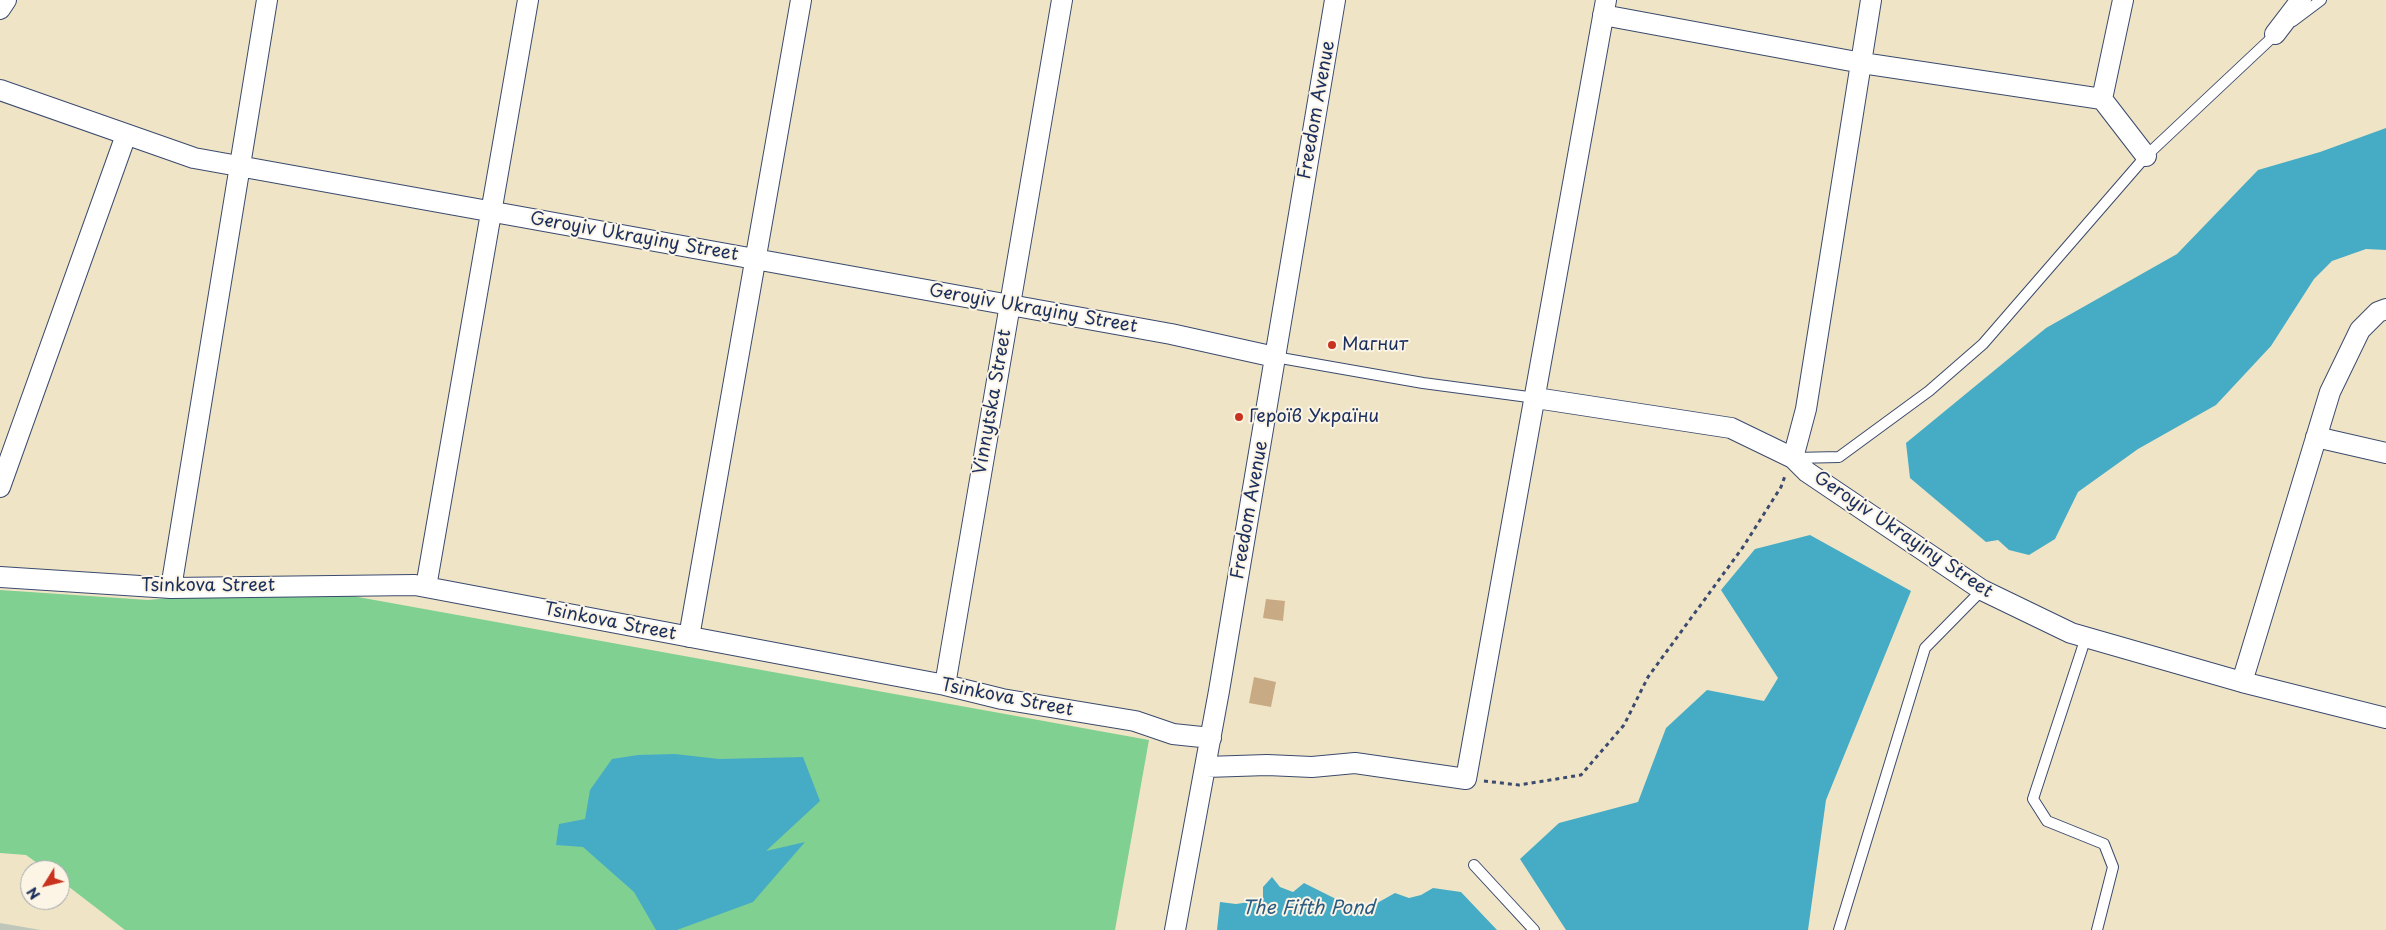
<!DOCTYPE html>
<html>
<head>
<meta charset="utf-8">
<style>
  body { margin:0 }
  #map { position:relative; width:2386px; height:930px; overflow:hidden; background:#efe5c6; font-family:"Playpen Sans",sans-serif }
  canvas { display:block }
  .north { position:absolute; left:20px; top:860px; width:50px; height:50px; box-sizing:border-box; background:#fcf5e5; border:1px solid #a2a6af; border-radius:50%; rotate:234deg; font-size:14px; font-weight:700; line-height:20px; text-align:center; color:#1b2f5e }
  .north::after { content:''; display:block; margin:auto; width:18px; height:22px; background:#c8321e; clip-path:polygon(50% 0,100% 100%,50% 72%,0 100%) }
</style>
</head>
<body>
<div id="map">
<canvas width="2386" height="930"></canvas>
<div class="north">N</div>
</div>
<script>
const ctx = document.querySelector('canvas').getContext('2d');
ctx.lineJoin = 'round';
function paint(path, color) { ctx.fillStyle = color; ctx.fill(path, 'evenodd'); }
const shape = rows => new Path2D(rows.map(r => 'M' + r).join(''));
function trace(path, color, width, dash) { ctx.strokeStyle = color; ctx.lineWidth = width; ctx.lineCap = dash ? 'butt' : 'round'; ctx.setLineDash(dash || []); ctx.stroke(path); }
function write(font, color, halo, rows, align = 'center') {
  ctx.font = font + ' "Playpen Sans",sans-serif'; ctx.lineWidth = 4; ctx.setLineDash([]); ctx.textBaseline = 'middle'; ctx.strokeStyle = halo; ctx.fillStyle = color; for (const [text, x, y, turn = 0] of rows) {
    ctx.save(); ctx.translate(x, y); ctx.rotate((+turn || 0) * Math.PI / 180); ctx.textAlign = isNaN(turn) ? turn : align; if (halo) ctx.strokeText(text, 0, 0); ctx.fillText(text, 0, 0); ctx.restore();
  }
}
paint(shape([
  [0,923,41,930,0,930]
]), '#c1c6ba');
paint(shape([
  [297,586,1149,740,1115,930,125,930,60,880,60,870,47,870,26,855,0,853,0,590,148,600]
]), '#80d091');
paint(shape([
  [2386,128,2386,250,2366,249,2332,261,2314,279,2271,346,2216,405,2138,449,2078,492,2055,539,2029,555,2009,550,1998,540,1986,542,1910,478,1906,443,2046,328,2177,254,2258,170,2320,152],
  [1810,535,1911,591,1826,800,1808,930,1566,930,1520,859,1559,823,1638,802,1666,728,1707,690,1764,701,1778,678,1721,590,1755,549],
  [675,754,719,759,803,757,820,801,766,851,805,842,753,902,677,930,656,930,634,892,583,847,556,845,559,824,585,819,590,790,612,759,638,755],
  [1272,877,1280,887,1293,892,1304,883,1356,909,1370,907,1395,893,1409,898,1421,895,1433,888,1461,892,1497,930,1217,930,1220,902,1236,904,1263,900,1263,887]
]), '#46acc6');
paint(shape([
  [1266,599,1285,601,1283,621,1263,618],
  [1254,677,1276,682,1271,707,1249,703]
]), '#c8ab85');
const lane = shape([
  [2293,21,2321,0],
  [1275,357,1423,383,1536,398],
  [1794,458,1839,457,1929,391,1983,344,2146,156,2278,32],
  [2086,637,2033,799,2047,821,2104,844,2113,867,2097,930],
  [1474,865,1534,930],
  [1839,930,1925,648,1982,590]
]);
const street = shape([
  [0,9,6,0],
  [1603,15,1862,63,2102,99,2146,156],
  [2275,34,2301,0],
  [0,90,194,158,1171,334,1275,357],
  [2102,99,2123,0],
  [1536,398,1731,428,1793,458,1807,472,1982,590,2071,633,2242,682,2386,718],
  [2316,437,2386,453],
  [1793,458,1806,409,1871,0],
  [0,487,126,135],
  [0,577,171,588,415,585,945,685,1002,699,1135,721,1173,734,1211,738],
  [426,587,528,0],
  [171,588,267,0],
  [689,637,801,0],
  [2242,682,2330,392,2360,330,2378,312,2386,309],
  [945,685,1062,0],
  [1206,767,1267,765,1312,767,1355,763,1466,779,1606,0],
  [1175,930,1219,691,1335,0]
]);
trace(lane, '#3b4a6e', 12);
trace(street, '#3b4a6e', 22);
trace(shape([
  [1484,781,1519,785,1581,775,1624,725,1648,677,1743,547,1781,487,1785,476]
]), '#3b4a6e', 3, [4, 4]);
trace(lane, '#fff', 10);
trace(street, '#fff', 20);
for (const [x, y, r, color] of [
  [1332,345,5,"#c8321e"],
  [1239,417,5,"#c8321e"]
]) { const dot = new Path2D(); dot.arc(x, y, r, 0, 2 * Math.PI); ctx.fillStyle = color; ctx.fill(dot); trace(dot, '#fcf5e5', 2); }
write('18px', '#1b2f5e', '#fcf5e5', [
  ["Freedom Avenue",1317,110,-80],
  ["Geroyiv Ukrayiny Street",634,237,10],
  ["Geroyiv Ukrayiny Street",1033,309,10],
  ["Vinnytska Street",993,402,-80],
  ["Freedom Avenue",1250,510,-80],
  ["Geroyiv Ukrayiny Street",1903,535,34],
  ["Tsinkova Street",208,586],
  ["Tsinkova Street",610,622,11],
  ["Tsinkova Street",1007,698,11]
]);
write('18px', '#1b2f5e', '#fcf5e5', [
  ["Магнит",1342,345],
  ["Героїв України",1249,417]
], 'left');
write('italic 19px', '#2a5b82', '#fcf5e5', [
  ["The Fifth Pond",1308,909]
]);
</script>
</body>
</html>
